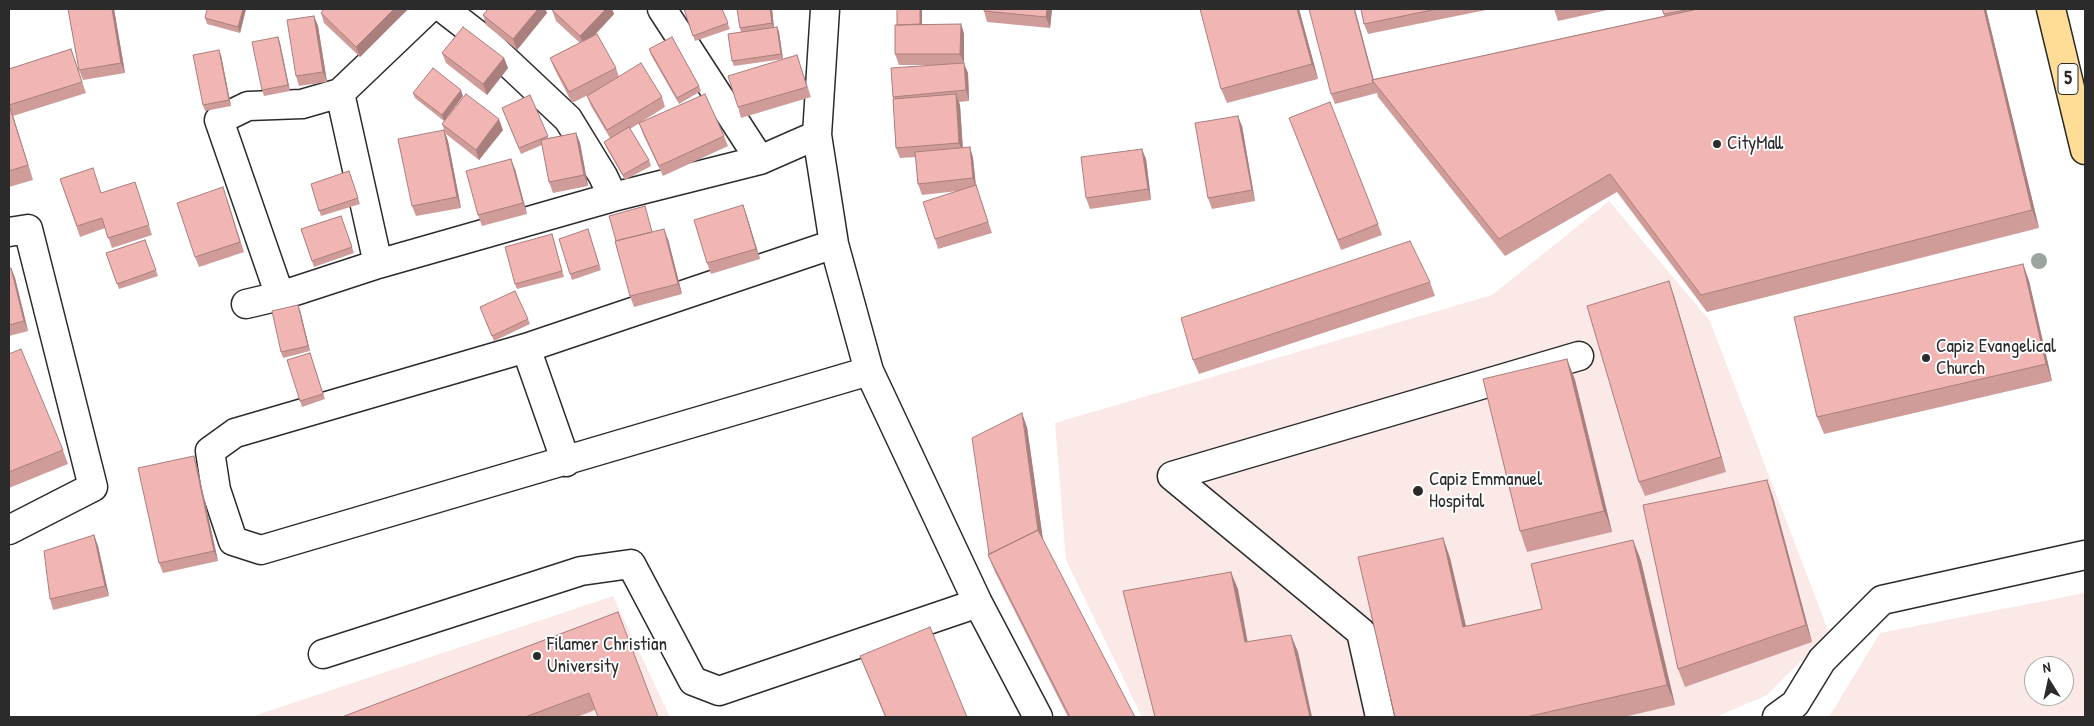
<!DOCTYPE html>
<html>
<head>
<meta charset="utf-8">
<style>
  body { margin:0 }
  #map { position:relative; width:2094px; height:726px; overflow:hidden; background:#fff; font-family:"Patrick Hand",sans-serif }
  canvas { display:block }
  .frame { position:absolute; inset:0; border:10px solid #2b2b2b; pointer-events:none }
  .north { position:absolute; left:2024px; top:656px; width:50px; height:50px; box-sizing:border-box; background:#fff; border:1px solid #aaa; border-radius:50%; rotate:350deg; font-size:14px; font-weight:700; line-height:20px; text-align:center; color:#2b2b2b }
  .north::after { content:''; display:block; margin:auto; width:18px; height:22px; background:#2b2b2b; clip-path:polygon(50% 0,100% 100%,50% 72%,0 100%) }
</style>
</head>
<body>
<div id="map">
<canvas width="2094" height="726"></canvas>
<div class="frame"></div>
<div class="north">N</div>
</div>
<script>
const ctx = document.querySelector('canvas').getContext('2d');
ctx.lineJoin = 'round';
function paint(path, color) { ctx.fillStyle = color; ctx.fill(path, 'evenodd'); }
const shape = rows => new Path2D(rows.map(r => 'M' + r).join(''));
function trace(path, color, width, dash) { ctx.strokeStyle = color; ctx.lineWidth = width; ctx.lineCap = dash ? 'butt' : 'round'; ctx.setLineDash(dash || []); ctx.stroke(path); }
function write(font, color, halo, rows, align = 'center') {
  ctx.font = font + ' "Patrick Hand",sans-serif'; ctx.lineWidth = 4; ctx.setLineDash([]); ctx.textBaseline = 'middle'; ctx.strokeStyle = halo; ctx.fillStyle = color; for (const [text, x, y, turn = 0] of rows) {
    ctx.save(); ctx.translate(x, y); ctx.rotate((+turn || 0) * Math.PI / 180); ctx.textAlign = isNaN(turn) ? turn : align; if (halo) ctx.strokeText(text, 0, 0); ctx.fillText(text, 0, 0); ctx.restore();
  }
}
paint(shape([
  [1609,201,1710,321,1829,633,1767,695,1716,717,1142,717,1066,560,1055,423,1492,295],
  [2085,593,2085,717,1829,717,1880,633],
  [2034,666,2064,666,2064,696,2034,696],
  [613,596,670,717,251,717]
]), '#fbe9e8');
const minor = shape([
  [444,9,484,40,568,119,603,176,613,197],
  [662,9,760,160],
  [825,9,817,135,834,244,869,371,978,603,1038,717],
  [340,93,378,264],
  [9,232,28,229,93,487,9,530],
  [834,244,526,348,235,433,210,451,216,490,233,541,261,550,869,371],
  [280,296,219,120,248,106,302,104,340,93,428,9],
  [246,304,280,296,378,264,613,197,760,160,817,135],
  [526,348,566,462],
  [323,654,581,571,631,564,693,681,719,691,978,603],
  [1380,717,1361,632,1172,476,1579,356],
  [1777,717,1795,704,1822,660,1882,600,2085,555]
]);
const highway = shape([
  [2051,9,2085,150]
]);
trace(minor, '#2b2b2b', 31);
trace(highway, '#2b2b2b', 31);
trace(minor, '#fff', 28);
trace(highway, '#ffdd96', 28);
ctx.fillStyle = '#9ba49d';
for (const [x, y] of [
  [2039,261]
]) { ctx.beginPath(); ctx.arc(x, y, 8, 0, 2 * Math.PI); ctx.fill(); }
paint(shape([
  [68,9,114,9,125,73,83,80,79,70],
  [246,9,240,33,207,24,205,18],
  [324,9,408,9,360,57,324,23,321,13],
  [488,9,545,9,547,13,517,50,486,25,483,15],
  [554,9,612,9,614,14,595,35,616,68,619,77,662,97,665,107,630,129,649,160,651,166,625,180,606,147,604,142,610,138,591,106,587,96,592,93,572,103,554,68,550,58,580,43,556,21,552,10],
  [684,9,722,9,730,29,695,41],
  [737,9,772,9,774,27,777,27,779,32,783,59,797,55,811,97,741,118,738,107,783,59,734,66,732,61,741,32,740,28],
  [897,9,922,9,922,24,961,24,964,34,964,64,968,73,969,101,959,102,960,105,963,148,970,147,973,158,976,185,992,233,938,249,935,239,958,191,922,195,918,184,916,157,900,158,896,148,893,99,893,97,937,65,899,65,895,54,897,25],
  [1052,9,1050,28,987,22,984,11],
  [1299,9,1318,79,1227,103,1221,89],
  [1361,9,1486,9,1486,10,1368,34,1364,24],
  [1554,9,1612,9,1558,21],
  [1662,9,1986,9,2039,228,1707,312,1617,192,1505,256,1378,97,1377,93,1335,104,1331,94,1374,79,1664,16],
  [314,16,318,26,327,82,299,86,296,76],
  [278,37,280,43,290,91,264,96,262,90],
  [71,49,86,93,13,116,33,180,9,187,9,69],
  [649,49,699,86,701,91,679,104,651,55],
  [442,53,504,58,508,68,487,95,446,63],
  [221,55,231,106,205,111,203,105],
  [413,93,463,96,444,121,415,98],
  [504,113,548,136,548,138,576,133,580,143,588,186,553,193,549,182,542,145,521,154],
  [639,123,724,136,728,146,663,176,643,134],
  [442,124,503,130,479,160,446,134],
  [1242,126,1255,201,1212,209,1208,198],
  [1293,128,1378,224,1382,235,1341,250],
  [444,130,448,141,461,208,416,216,412,206],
  [1146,159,1151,200,1090,209,1086,198],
  [515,169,527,214,482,226,478,215],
  [351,176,360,204,321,216,311,184],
  [60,179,102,193,135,182,152,235,112,248,105,228,80,237],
  [227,198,244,252,199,267,195,257],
  [743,205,760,259,711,274,707,263],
  [645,206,652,232,668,239,682,294,634,307,630,296],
  [341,216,354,253,314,267,301,229],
  [588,229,601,270,572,280,570,274],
  [552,234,564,277,517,289,515,284],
  [145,240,158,276,119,289,106,253],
  [2023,264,2029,281,2052,381,1824,434,1817,417],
  [9,268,11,268,15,278,28,331,9,336],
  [1430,282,1435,296,1199,374,1193,360],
  [1674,296,1726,472,1645,496,1639,482],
  [480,307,528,319,530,324,494,341],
  [300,310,310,351,283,358,281,352],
  [310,353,325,399,302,407,300,401],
  [9,354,63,450,68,464,9,488],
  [1567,359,1575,380,1612,532,1527,552,1520,531],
  [1027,427,1043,540,1135,717,1068,717,995,572,988,555],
  [197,466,218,561,163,573,159,563],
  [1767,480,1773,497,1812,642,1685,687,1678,669],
  [94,535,98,546,109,596,53,610,50,599],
  [1443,538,1450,558,1466,626,1542,609,1633,540,1641,561,1675,705,1624,717,1395,717],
  [618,612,595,710,577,717,342,717],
  [860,656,967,717,885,717]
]), '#cf9c9a');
paint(shape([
  [112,9,114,9,125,73,121,63],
  [243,9,246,9,240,33,238,27],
  [394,9,408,9,360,57,356,47],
  [538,9,545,9,547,13,517,50,513,39],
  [606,9,612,9,614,14,584,46,580,36],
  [770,9,772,9,774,28,772,23],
  [920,9,922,9,922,31,920,25],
  [1047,9,1052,9,1050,28,1046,17],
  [1297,9,1299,9,1318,79,1312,64],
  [1354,9,1355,9,1375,84,1373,82],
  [1984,9,1986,9,2039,228,2032,210],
  [314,16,318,26,327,82,323,72],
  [961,24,964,34,964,64,968,73,969,101,966,90,964,63,960,54],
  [777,27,779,32,783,59,781,54],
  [278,37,280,43,290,91,288,85],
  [219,50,221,55,231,106,229,100],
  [504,58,508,68,487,95,483,84],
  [461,90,463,96,444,121,442,115],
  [956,94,960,105,963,154,959,143],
  [9,105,14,119,33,180,28,165],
  [1238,116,1242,126,1255,201,1252,190],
  [499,119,503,130,479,160,476,150],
  [444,130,448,141,461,208,457,197],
  [576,133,580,143,588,186,584,175],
  [970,147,973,158,976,189,973,178],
  [1142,149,1146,159,1151,200,1148,189],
  [511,159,515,169,527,214,523,203],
  [743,205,747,216,760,259,756,249],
  [664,229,668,239,682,294,678,284],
  [2023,264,2029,281,2052,381,2046,364],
  [11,268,15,278,28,331,24,321],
  [1669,281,1674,296,1726,472,1721,457],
  [298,305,300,310,310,351,308,346],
  [1567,359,1575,380,1612,532,1604,511],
  [1022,413,1027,427,1044,547,1039,533],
  [194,456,197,466,218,561,214,551],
  [1767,480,1773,497,1812,642,1806,625],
  [94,535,98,546,109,596,105,586],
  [1443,538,1450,558,1471,648,1463,627],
  [1633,540,1641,561,1675,705,1667,685],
  [1231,572,1238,589,1251,660,1245,642],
  [1291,635,1298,652,1312,717,1310,717]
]), '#a97f7d');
const building = shape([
  [68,9,112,9,121,63,79,70,68,9],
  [207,9,243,9,238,27,205,18,207,9],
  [324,9,394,9,356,47,321,13,324,9],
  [488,9,538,9,513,39,483,15,488,9],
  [554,9,606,9,580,36,552,10,554,9],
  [684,9,722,9,728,23,693,36,684,9],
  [737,9,770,9,772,23,740,28,737,9],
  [897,9,920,9,920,24,897,25,897,9],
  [984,9,1047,9,1046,17,984,11,984,9],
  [1200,9,1297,9,1312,64,1221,89,1200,9],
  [1309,9,1354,9,1373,80,1372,80,1373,83,1331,94,1309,9],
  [1361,9,1437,9,1364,24,1361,9],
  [1662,9,1691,9,1664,14,1662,9],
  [1698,9,1984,9,2032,210,1701,295,1610,174,1499,239,1372,80,1698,9],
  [314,16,323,72,296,76,287,20,314,16],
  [961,24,960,54,895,54,895,25,961,24],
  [463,27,504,58,483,84,442,53,463,27],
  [777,27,781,54,732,61,728,34,777,27],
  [597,34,616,68,569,92,550,58,597,34],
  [278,37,288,85,262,90,252,42,278,37],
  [672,37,699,86,677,98,649,49,672,37],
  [71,49,82,82,9,105,9,69,71,49],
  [219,50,229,100,203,105,193,55,219,50],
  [797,55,807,87,738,107,728,76,797,55],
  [641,63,662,97,607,130,587,96,641,63],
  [964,63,966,90,893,97,891,68,964,63],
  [433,68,461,90,442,115,413,93,433,68],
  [466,94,499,119,476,150,442,124,466,94],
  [705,94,724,136,659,166,639,123,705,94],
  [956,94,959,143,896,148,893,99,956,94],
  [530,95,548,136,519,148,502,108,530,95],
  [1330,102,1378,224,1338,240,1289,118,1330,102],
  [9,105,28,165,9,171,9,105],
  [1238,116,1252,190,1208,198,1195,123,1238,116],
  [629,127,649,160,623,175,604,142,629,127],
  [444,130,457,197,412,206,398,139,444,130],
  [576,133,584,175,549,182,541,140,576,133],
  [970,147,973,178,918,184,915,152,970,147],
  [1142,149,1148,189,1086,198,1081,157,1142,149],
  [511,159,523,203,478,215,466,171,511,159],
  [93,168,101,193,135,182,149,225,108,238,102,218,77,226,60,179,93,168],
  [349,171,358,198,319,211,311,184,349,171],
  [976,185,988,222,935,239,923,202,976,185],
  [223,187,240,242,195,257,177,203,223,187],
  [743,205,756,249,707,263,694,220,743,205],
  [645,206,652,232,616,241,609,216,645,206],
  [341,216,352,247,312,261,301,229,341,216],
  [588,229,599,265,570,274,559,239,588,229],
  [664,229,678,284,630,296,615,241,664,229],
  [552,234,562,271,515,284,505,247,552,234],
  [145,240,156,270,117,284,106,253,145,240],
  [1410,241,1430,282,1193,360,1181,318,1410,241],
  [2023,264,2046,364,1817,417,1794,317,2023,264],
  [9,268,11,268,24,321,9,325,9,268],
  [1669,281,1721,457,1639,482,1587,306,1669,281],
  [515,291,528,319,492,336,480,307,515,291],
  [298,305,308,346,281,352,272,311,298,305],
  [21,349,63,450,9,472,9,354,21,349],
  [310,353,323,394,300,401,287,360,310,353],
  [1567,359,1604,511,1520,531,1483,379,1567,359],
  [1022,413,1038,531,1038,530,989,554,972,438,1022,413],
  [194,456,214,551,159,563,138,468,194,456],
  [1767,480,1806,625,1678,669,1643,505,1767,480],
  [1038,530,1135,717,1070,717,988,555,1038,530],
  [94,535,105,586,50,599,44,551,94,535],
  [1443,538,1463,627,1542,609,1531,564,1633,540,1667,685,1526,717,1395,717,1358,557,1443,538],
  [1231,572,1245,642,1291,635,1310,717,1155,717,1123,591,1231,572],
  [618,612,658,717,598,717,589,693,525,717,342,717,618,612],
  [930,627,967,717,886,717,860,656,930,627]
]);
paint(building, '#f1b5b3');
trace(building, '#a97f7d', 1);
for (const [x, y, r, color] of [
  [1717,144,5,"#2b2b2b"],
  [1926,358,5,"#2b2b2b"],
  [1418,491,6,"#2b2b2b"],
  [537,656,5,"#2b2b2b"]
]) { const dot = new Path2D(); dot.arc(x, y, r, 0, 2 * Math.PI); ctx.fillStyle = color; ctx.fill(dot); trace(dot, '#fff', 2); }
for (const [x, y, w] of [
  [2068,79,20]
]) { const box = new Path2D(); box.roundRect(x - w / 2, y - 15.5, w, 31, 4); ctx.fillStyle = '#fff'; ctx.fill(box); trace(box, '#2b2b2b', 1); }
write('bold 18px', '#2b2b2b', null, [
  ["5",2068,79]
]);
write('19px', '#2b2b2b', '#fff', [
  ["CityMall",1727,144],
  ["Capiz Evangelical",1936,347],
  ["Church",1936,369],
  ["Capiz Emmanuel",1429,480],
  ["Hospital",1429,502],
  ["Filamer Christian",547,645],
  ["University",547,667]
], 'left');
</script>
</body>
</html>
